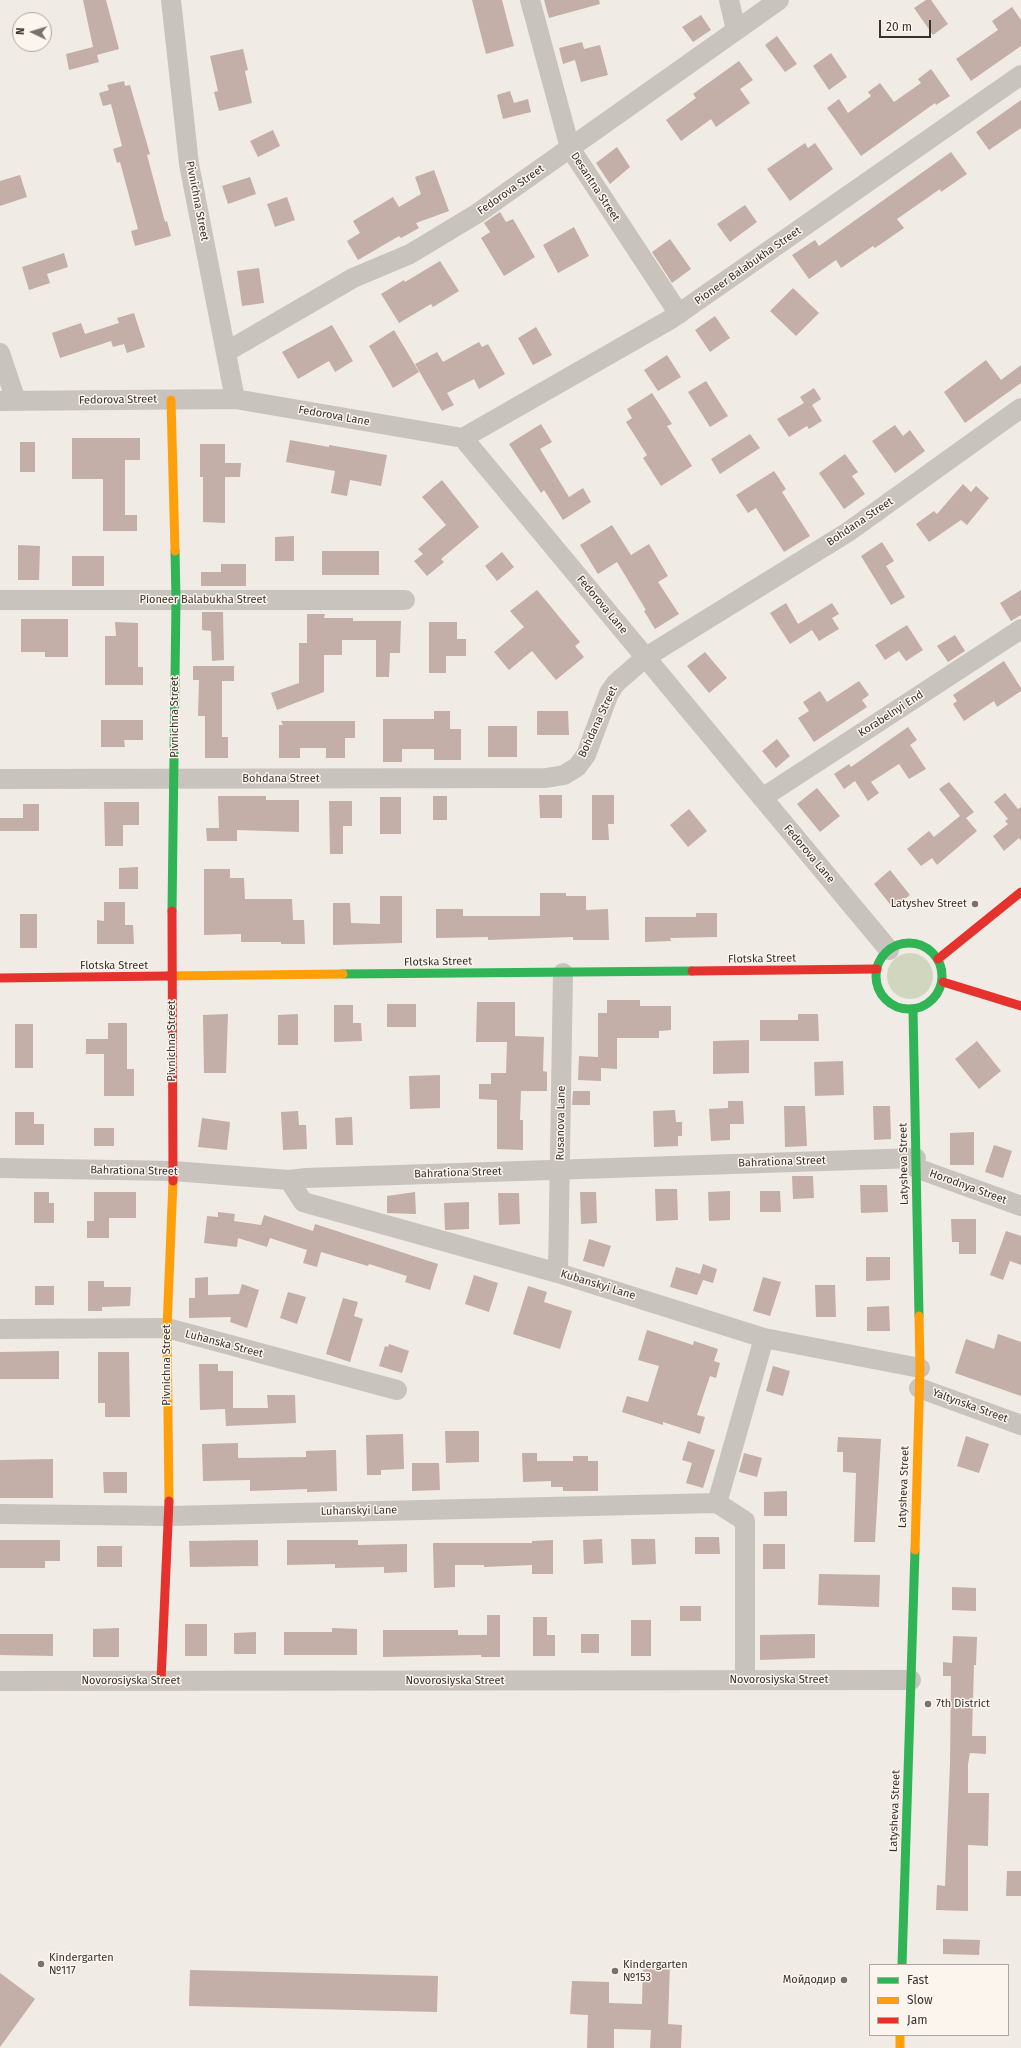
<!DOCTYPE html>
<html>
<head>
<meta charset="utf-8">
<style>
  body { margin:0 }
  #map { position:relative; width:1021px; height:2048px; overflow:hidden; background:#f0ebe5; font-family:"Fira Sans",sans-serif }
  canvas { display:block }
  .legend { position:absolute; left:869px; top:1964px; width:140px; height:72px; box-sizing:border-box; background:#fbf5ee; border:1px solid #aea6a0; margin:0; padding:5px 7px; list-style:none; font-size:12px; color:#3b302b }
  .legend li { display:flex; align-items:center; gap:8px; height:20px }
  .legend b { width:20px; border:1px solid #aea6a0 }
  .north { position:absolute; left:12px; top:12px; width:40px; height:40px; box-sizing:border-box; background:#fbf5ee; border:1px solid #aea6a0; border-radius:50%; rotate:274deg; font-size:11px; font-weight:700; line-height:16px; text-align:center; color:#3b302b }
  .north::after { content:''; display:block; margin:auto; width:14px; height:18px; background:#7a716c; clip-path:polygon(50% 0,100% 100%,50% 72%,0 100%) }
  .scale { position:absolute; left:879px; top:20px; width:52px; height:18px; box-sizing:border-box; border:2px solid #3b302b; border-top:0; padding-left:5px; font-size:12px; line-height:14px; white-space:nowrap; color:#3b302b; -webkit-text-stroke:3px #fbf5ee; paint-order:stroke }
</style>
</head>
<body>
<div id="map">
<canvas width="1021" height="2048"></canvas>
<ul class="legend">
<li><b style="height:5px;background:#30b455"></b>Fast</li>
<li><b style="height:5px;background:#ff9f0a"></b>Slow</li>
<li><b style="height:5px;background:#e5322d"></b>Jam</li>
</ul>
<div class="north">N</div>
<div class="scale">20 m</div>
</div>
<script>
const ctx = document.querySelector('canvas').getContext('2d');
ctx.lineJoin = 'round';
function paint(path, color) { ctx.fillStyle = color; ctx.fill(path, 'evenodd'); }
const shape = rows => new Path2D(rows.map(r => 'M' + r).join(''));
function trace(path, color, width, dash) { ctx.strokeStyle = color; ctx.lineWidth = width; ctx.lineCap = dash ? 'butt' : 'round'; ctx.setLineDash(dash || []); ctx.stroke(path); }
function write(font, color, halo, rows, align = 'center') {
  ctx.font = font + ' "Fira Sans",sans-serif'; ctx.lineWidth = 3; ctx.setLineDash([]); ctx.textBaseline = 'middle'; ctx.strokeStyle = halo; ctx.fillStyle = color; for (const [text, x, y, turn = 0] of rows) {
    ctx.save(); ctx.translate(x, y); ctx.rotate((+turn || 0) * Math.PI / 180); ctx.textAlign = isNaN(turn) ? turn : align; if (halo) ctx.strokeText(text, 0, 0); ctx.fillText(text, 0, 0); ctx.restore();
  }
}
paint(shape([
  '887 976a23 23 0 1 1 46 0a23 23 0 1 1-46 0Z'
]), '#d1d6bf');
paint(shape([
  [83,0,106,0,119,49,97,55,99,62,69,70,66,54,93,47],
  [472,0,502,0,514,46,486,54],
  [544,0,599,0,600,4,549,18],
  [926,0,931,0,948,24,933,35,914,8],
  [1012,7,1021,20,1021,46,971,81,956,59,998,30,992,21],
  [701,15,711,30,693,42,682,27],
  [777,36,797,64,785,72,765,45],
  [582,42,584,49,600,45,608,75,581,82,575,60,563,64,559,48],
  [243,49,248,70,245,71,252,103,219,111,214,92,218,91,210,56],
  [831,53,847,77,829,90,813,66],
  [739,61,753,80,740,89,750,103,716,127,711,119,681,141,666,120,696,98,693,94],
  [931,69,950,96,936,105,935,103,861,156,827,108,839,99,848,113,871,96,868,92,880,83,894,102,921,83,918,79],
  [124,81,125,86,130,85,150,154,147,155,165,222,167,221,171,236,135,246,131,231,138,229,120,162,117,163,113,149,122,146,111,104,103,106,99,93,109,90,107,85],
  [510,91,514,103,528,99,531,112,503,119,497,95],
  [1021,100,1021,128,989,150,976,132],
  [273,130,280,146,258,157,250,141],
  [805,143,808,148,815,143,833,169,790,201,767,169],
  [617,147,630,167,610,184,596,163],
  [951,152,967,174,941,192,940,189,897,219,904,228,875,248,873,246,841,268,836,260,809,279,792,255,815,240,819,246],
  [434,170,449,211,416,223,419,228,401,238,399,236,358,260,347,241,360,233,353,221,393,197,399,207,421,194,415,177],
  [20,175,27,197,0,206,0,181],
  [250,177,256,194,228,204,222,186],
  [287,197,295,220,275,227,267,204],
  [745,205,757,222,730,242,717,224],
  [500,212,506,222,513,219,535,257,504,276,481,238,490,232,484,223],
  [574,227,589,256,558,273,543,245],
  [670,239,691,269,672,283,652,252],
  [64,253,68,267,47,274,50,283,29,290,22,267],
  [440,261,459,291,433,307,431,304,399,323,381,294,404,280,405,282],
  [259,268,264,303,242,306,237,271],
  [793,288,819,313,796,336,770,311],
  [134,313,145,347,127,353,124,344,113,347,111,341,60,358,52,333,81,323,85,334,119,323,117,318],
  [715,316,730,338,710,352,695,330],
  [332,325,353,361,335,372,329,361,298,379,282,352],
  [536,327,552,355,533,365,518,338],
  [394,330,419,372,393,388,369,346],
  [479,342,482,347,488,344,505,374,479,389,474,379,447,393,454,405,442,411,415,364,437,352,443,362],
  [667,355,681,377,658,391,644,370],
  [986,360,1001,380,1021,365,1021,383,965,423,944,392],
  [706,381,728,416,710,427,688,392],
  [814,388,821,399,812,405,822,421,809,429,807,426,789,437,777,419,804,403,800,397],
  [652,393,672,424,667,426,692,466,661,486,643,458,647,455,626,422,632,418,627,409],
  [541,424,552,442,540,449,569,497,583,488,591,502,563,520,544,490,541,493,509,444],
  [895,425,903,436,910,430,925,451,895,473,872,441],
  [750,434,760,448,720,474,711,459],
  [72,438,140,438,140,460,125,460,125,515,137,515,137,531,103,531,103,479,72,479],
  [290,440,329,447,329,445,387,455,381,486,350,480,347,496,331,493,335,471,286,462],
  [20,442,35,442,35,472,20,472],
  [200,444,225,444,225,463,241,463,240,477,225,477,225,523,203,522,203,477,200,477],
  [845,454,858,472,852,476,865,494,844,509,819,473],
  [774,471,786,489,782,492,810,536,784,552,756,508,748,513,736,495],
  [442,480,479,527,441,559,444,562,427,576,414,561,423,554,418,549,446,525,422,497],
  [963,484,971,492,976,486,989,498,967,525,961,520,929,542,916,524,934,511,937,514],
  [612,525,631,555,649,544,668,576,658,582,679,614,655,629,644,611,646,610,617,562,598,574,580,545],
  [294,536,294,561,275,561,275,537],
  [882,542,894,561,886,566,905,597,891,605,861,556],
  [18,545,40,546,39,580,18,580],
  [322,551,379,551,379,575,322,575],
  [502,552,514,567,497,581,485,566],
  [72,556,104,556,104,586,72,586],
  [221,564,246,564,246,586,201,586,201,572,221,572],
  [537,590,580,642,575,646,584,657,556,680,532,651,509,670,494,652,524,627,510,611],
  [1021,590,1021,615,1011,621,1000,603],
  [786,603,798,624,832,603,839,614,832,618,839,629,819,641,812,630,790,644,770,613],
  [202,612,223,612,224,660,212,661,211,631,202,630],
  [307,614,325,614,324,618,353,618,353,621,401,621,400,653,390,653,389,677,376,677,376,640,342,640,342,655,324,655,324,692,277,710,271,693,299,683,299,643,307,643],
  [21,619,68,619,68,657,45,657,45,652,21,652],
  [115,622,138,623,138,667,143,667,143,685,105,685,105,636,116,636],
  [429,622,457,622,457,639,466,639,466,656,446,656,446,673,429,673],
  [907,625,923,650,906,661,899,651,885,660,875,645],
  [955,635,965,651,948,662,937,646],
  [705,652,727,678,709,693,687,666],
  [1004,661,1021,688,1021,691,997,707,994,701,964,721,953,704,957,701,953,695],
  [193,666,234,666,234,681,222,681,222,737,228,737,228,758,205,758,205,716,198,716,199,680,193,680],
  [859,681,869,695,862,700,867,707,814,742,798,718,809,711,803,702,820,691,827,702],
  [434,711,450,711,450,729,461,729,461,760,434,760,434,749,402,749,402,762,383,762,383,719,434,719],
  [537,711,568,711,569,735,537,735],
  [101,720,143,720,143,740,124,740,125,747,101,747],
  [281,721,355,721,355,738,345,738,345,758,326,758,326,748,300,748,300,758,279,758,279,725,283,725],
  [488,726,517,726,517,757,488,757],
  [908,727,917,740,910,745,926,769,909,779,899,764,871,782,879,793,868,801,855,781,844,789,834,774,849,764,851,767],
  [777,739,790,756,776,768,762,751],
  [949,782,974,812,966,818,977,831,937,865,932,858,921,866,907,849,929,831,934,837,960,816,939,789],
  [817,788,840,816,820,832,797,804],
  [1005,793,1018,809,1021,807,1021,841,1019,838,1004,851,993,836,1008,824,1005,821,1008,819,994,802],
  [539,795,562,795,562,818,540,818],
  [592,795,614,795,614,824,608,824,609,840,592,840],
  [218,796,266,796,266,800,299,800,299,832,237,830,237,841,207,841,206,828,219,828],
  [433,796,447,796,447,820,433,820],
  [380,797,401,797,401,834,380,834],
  [329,801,352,801,352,826,343,826,343,854,330,854],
  [104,802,139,802,139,825,123,825,123,846,105,846],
  [23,804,39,804,39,831,0,831,0,818,23,818],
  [689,809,707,831,688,847,670,825],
  [138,867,138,889,119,889,119,868],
  [204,869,230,869,230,878,244,878,245,899,292,899,293,920,304,920,305,944,281,944,281,942,241,942,241,934,204,935],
  [890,870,910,895,893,908,874,884],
  [540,893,566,893,566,896,586,896,586,910,608,909,609,940,573,940,573,937,488,940,488,937,436,938,436,909,463,909,463,916,540,916],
  [380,896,402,896,402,943,333,945,333,903,350,903,351,923,380,924],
  [104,902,125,902,125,925,133,925,134,944,97,944,97,920,104,921],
  [696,913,717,913,717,937,670,938,671,941,645,942,645,917,696,917],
  [20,914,37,914,37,948,20,948],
  [607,1000,640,1000,640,1006,671,1006,671,1030,659,1031,659,1038,617,1038,617,1069,601,1068,601,1081,578,1080,579,1056,598,1057,598,1013,607,1013],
  [477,1002,515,1002,515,1036,544,1037,543,1071,547,1072,547,1091,521,1091,520,1120,523,1120,523,1150,497,1149,497,1100,479,1099,479,1084,491,1084,491,1073,506,1073,507,1042,476,1042],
  [387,1004,416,1004,416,1027,387,1027],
  [334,1005,353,1005,353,1023,361,1023,362,1041,334,1042],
  [228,1014,226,1073,204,1073,203,1015],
  [298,1014,298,1045,278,1045,278,1015],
  [798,1014,818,1014,819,1041,760,1041,760,1020,798,1020],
  [108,1023,127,1023,127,1069,134,1069,134,1096,104,1096,104,1054,86,1054,86,1039,108,1039],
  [15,1024,33,1024,33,1068,15,1068],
  [749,1040,749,1073,713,1074,713,1041],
  [977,1041,1001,1071,979,1089,955,1059],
  [843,1061,844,1095,815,1096,814,1062],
  [440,1075,440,1108,410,1109,409,1076],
  [573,1091,590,1091,590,1105,572,1105],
  [728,1101,743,1101,744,1124,730,1124,730,1140,711,1141,709,1109,728,1108],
  [784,1106,805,1106,807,1146,785,1147],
  [873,1106,890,1106,891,1139,874,1140],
  [675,1110,676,1122,682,1122,682,1136,678,1136,678,1146,654,1147,653,1111],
  [298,1111,299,1125,306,1125,307,1149,283,1150,281,1112],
  [15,1112,34,1112,34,1124,44,1124,44,1145,15,1145],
  [352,1117,353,1145,336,1145,335,1118],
  [202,1118,230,1122,227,1150,198,1147],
  [94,1128,114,1128,114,1146,94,1146],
  [974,1132,974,1165,950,1165,950,1133],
  [994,1145,1012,1151,1003,1178,985,1172],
  [792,1176,813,1176,814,1198,793,1199],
  [860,1185,887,1185,888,1212,861,1213],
  [655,1189,677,1189,678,1220,656,1221],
  [730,1191,730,1220,709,1221,708,1192],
  [760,1191,780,1191,781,1212,760,1212],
  [34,1192,49,1192,49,1203,54,1203,54,1223,34,1223],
  [94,1192,136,1192,136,1218,109,1218,109,1238,87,1238,87,1221,94,1221],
  [415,1192,416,1214,387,1213,387,1196],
  [580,1192,596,1192,597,1223,581,1224],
  [498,1193,519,1193,520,1224,499,1225],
  [469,1202,469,1229,445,1230,444,1203],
  [218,1212,235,1214,234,1221,261,1225,264,1215,313,1231,315,1224,438,1264,430,1290,405,1282,407,1276,369,1264,368,1266,321,1252,317,1267,303,1263,307,1250,270,1238,267,1247,238,1238,237,1247,204,1243,207,1216,218,1217],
  [951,1219,976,1219,976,1254,959,1254,959,1242,952,1242],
  [1006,1231,1021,1236,1021,1265,1010,1261,1003,1280,990,1275],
  [589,1239,611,1246,604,1267,583,1261],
  [866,1257,890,1257,890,1280,866,1281],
  [703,1264,717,1269,713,1283,703,1280,697,1295,670,1287,676,1267,700,1274],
  [474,1275,498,1283,489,1312,465,1304],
  [208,1277,208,1295,239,1294,242,1284,259,1290,247,1328,230,1322,231,1317,189,1318,189,1298,195,1298,195,1278],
  [763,1277,781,1282,770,1316,753,1311],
  [88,1281,104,1281,104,1287,131,1287,130,1306,102,1307,102,1311,88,1311],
  [815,1285,835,1285,836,1317,816,1317],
  [35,1286,54,1286,54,1305,35,1305],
  [528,1286,547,1292,544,1302,572,1311,560,1349,513,1334],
  [288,1292,306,1297,297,1324,280,1318],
  [343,1298,358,1302,354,1316,363,1319,350,1362,326,1354],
  [889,1306,890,1331,867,1331,867,1307],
  [647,1330,693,1345,694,1341,718,1349,714,1361,720,1363,716,1378,710,1376,697,1415,705,1417,700,1434,663,1422,663,1425,622,1412,627,1396,648,1402,659,1366,638,1360],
  [998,1334,1021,1342,1021,1396,955,1373,966,1339,994,1349],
  [389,1344,409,1351,402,1373,379,1366,385,1346,388,1347],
  [59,1351,59,1379,0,1379,0,1352],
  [98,1352,129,1352,130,1417,105,1417,105,1403,98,1403],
  [199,1364,218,1364,218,1371,233,1371,233,1408,268,1408,267,1395,295,1395,296,1423,226,1426,225,1409,200,1410],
  [773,1366,790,1371,783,1396,766,1391],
  [445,1431,479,1431,479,1462,446,1463],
  [403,1434,404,1469,381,1470,381,1475,367,1475,366,1435],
  [966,1436,989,1444,979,1473,957,1466],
  [838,1437,881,1439,875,1542,854,1542,856,1473,843,1472,843,1452,837,1452],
  [688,1441,715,1450,703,1488,686,1483,692,1463,682,1460],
  [238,1443,238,1458,306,1457,306,1451,336,1450,337,1491,307,1492,307,1489,250,1491,250,1480,203,1481,202,1444],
  [522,1453,537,1453,537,1461,573,1461,573,1456,588,1456,588,1461,598,1461,598,1491,563,1491,563,1487,551,1487,551,1481,523,1482],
  [744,1453,762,1458,757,1477,739,1472],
  [53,1459,53,1498,0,1498,0,1460],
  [412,1463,439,1463,440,1490,412,1491],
  [103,1472,127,1472,127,1493,104,1493],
  [787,1491,787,1516,764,1516,764,1492],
  [695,1537,719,1537,720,1554,695,1554],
  [602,1539,603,1563,584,1564,583,1540],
  [631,1539,655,1539,656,1564,632,1565],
  [0,1540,60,1540,60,1561,45,1561,45,1568,0,1568],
  [258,1540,258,1566,190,1567,189,1541],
  [287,1540,358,1540,358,1545,407,1544,407,1572,384,1573,384,1567,335,1568,335,1564,287,1565],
  [553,1540,553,1574,532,1574,532,1565,484,1567,484,1565,455,1565,455,1587,434,1588,433,1543,532,1543,532,1541],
  [763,1544,785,1544,785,1569,763,1569],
  [97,1546,122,1546,122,1567,97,1567],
  [819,1574,880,1575,879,1607,818,1605],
  [952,1587,976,1588,976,1611,952,1610],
  [680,1606,701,1606,701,1621,680,1621],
  [487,1615,500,1615,500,1657,481,1657,481,1655,383,1657,383,1630,458,1630,458,1635,487,1635],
  [533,1617,547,1617,547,1635,555,1635,555,1656,533,1656],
  [631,1620,651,1620,651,1656,631,1656],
  [185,1624,207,1624,207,1656,185,1656],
  [119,1628,119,1657,93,1657,93,1629],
  [332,1628,357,1629,357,1655,284,1655,284,1632,332,1632],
  [256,1632,256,1654,234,1654,234,1633],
  [0,1634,53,1634,53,1656,0,1655],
  [581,1634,599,1634,599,1653,581,1653],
  [815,1634,815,1658,760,1660,760,1635],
  [953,1636,977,1637,976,1665,974,1665,972,1736,986,1736,986,1754,970,1753,968,1764,968,1793,989,1793,988,1846,968,1845,968,1911,936,1910,937,1885,945,1886,950,1764,951,1676,943,1676,943,1662,952,1663],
  [1007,1871,1021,1871,1021,1896,1006,1896],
  [943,1939,980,1940,979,1955,943,1954],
  [643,1962,670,1963,668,2024,682,2025,681,2048,650,2048,651,2030,614,2029,614,2048,587,2048,588,2015,570,2014,572,1981,609,1982,609,2003,642,2004],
  [190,1970,438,1976,437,2012,189,2006],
  [0,1973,35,1999,0,2047]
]), '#c3afa7');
trace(shape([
  [171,0,189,164,235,399],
  [530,0,570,148,679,314],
  [729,0,736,30],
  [226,352,353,278,410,254,478,213,779,0],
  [0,353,16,401],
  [0,401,235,399,463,438,889,950],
  [463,438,671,319,1021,75],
  [0,600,405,600],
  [0,779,546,778,564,775,577,767,586,755,609,693,616,683,646,657,848,532,1021,408],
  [762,798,1021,629],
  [0,1168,173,1171,289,1180,306,1178,916,1158],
  [916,1168,1021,1206],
  [289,1180,303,1202,558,1273,764,1338,920,1368],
  [558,1273,563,973],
  [0,1329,167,1328,397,1390],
  [919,1388,1021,1425],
  [717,1503,745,1521,745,1680],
  [717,1503,764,1338],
  [0,1514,169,1516,717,1503],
  [0,1681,911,1680]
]), '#c9c3be', 20);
trace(shape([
  [172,911,176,600,175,551],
  '876 976a33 33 0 1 1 66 0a33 33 0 1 1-66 0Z',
  [343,974,692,971],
  [913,1010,919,1316],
  [902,1965,915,1550]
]), '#30b455', 9);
trace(shape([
  [171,400,175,551],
  [167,976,343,974],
  [169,1501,167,1328,173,1181],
  [915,1550,920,1368,919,1316],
  [900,2035,900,2048]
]), '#ff9f0a', 9);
trace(shape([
  [172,911,173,1181],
  [938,959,1021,892],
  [692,971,877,969],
  [0,978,167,976],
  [943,982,1021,1006],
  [161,1681,169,1501]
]), '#e5322d', 9);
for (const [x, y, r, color] of [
  [975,904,4,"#7a716c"],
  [928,1704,4,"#7a716c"],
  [41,1964,4,"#7a716c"],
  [615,1971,4,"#7a716c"],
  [844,1980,4,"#7a716c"]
]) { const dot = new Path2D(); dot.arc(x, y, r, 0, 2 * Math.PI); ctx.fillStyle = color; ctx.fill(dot); trace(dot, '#fbf5ee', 1.5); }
write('11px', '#3b302b', '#fbf5ee', [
  ["Desantna Street",595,187,57],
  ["Fedorova Street",511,190,-35],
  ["Pivnichna Street",197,201,79],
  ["Pioneer Balabukha Street",748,266,-35],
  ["Fedorova Street",118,400,-1],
  ["Fedorova Lane",334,416,10],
  ["Bohdana Street",860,522,-34],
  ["Pioneer Balabukha Street",203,600],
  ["Fedorova Lane",602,605,50],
  ["Korabelnyi End",891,714,-33],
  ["Pivnichna Street",175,717,-90],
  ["Bohdana Street",598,722,-65],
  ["Bohdana Street",281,779],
  ["Fedorova Lane",809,854,50],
  ["Flotska Street",762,959,-1],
  ["Flotska Street",438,962,-1],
  ["Flotska Street",114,966],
  ["Pivnichna Street",172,1041,-90],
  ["Rusanova Lane",561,1123,-89],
  ["Bahrationa Street",782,1162,-2],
  ["Latysheva Street",904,1164,-91],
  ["Bahrationa Street",134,1171,1],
  ["Bahrationa Street",458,1173,-2],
  ["Horodnya Street",968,1187,20],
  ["Kubanskyi Lane",598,1285,17],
  ["Luhanska Street",224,1344,15],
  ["Pivnichna Street",167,1365,-90],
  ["Yaltynska Street",970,1406,20],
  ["Latysheva Street",904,1487,-88],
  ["Luhanskyi Lane",359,1511,-1],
  ["Novorosiyska Street",779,1680],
  ["Novorosiyska Street",131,1681],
  ["Novorosiyska Street",455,1681],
  ["Latysheva Street",895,1811,-88]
]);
write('11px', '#3b302b', '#fbf5ee', [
  ["Latyshev Street",967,904,"right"],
  ["7th District",936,1704],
  ["Kindergarten",49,1958],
  ["№117",49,1971],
  ["Kindergarten",623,1965],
  ["№153",623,1978],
  ["Мойдодир",836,1980,"right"]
], 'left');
</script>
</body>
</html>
